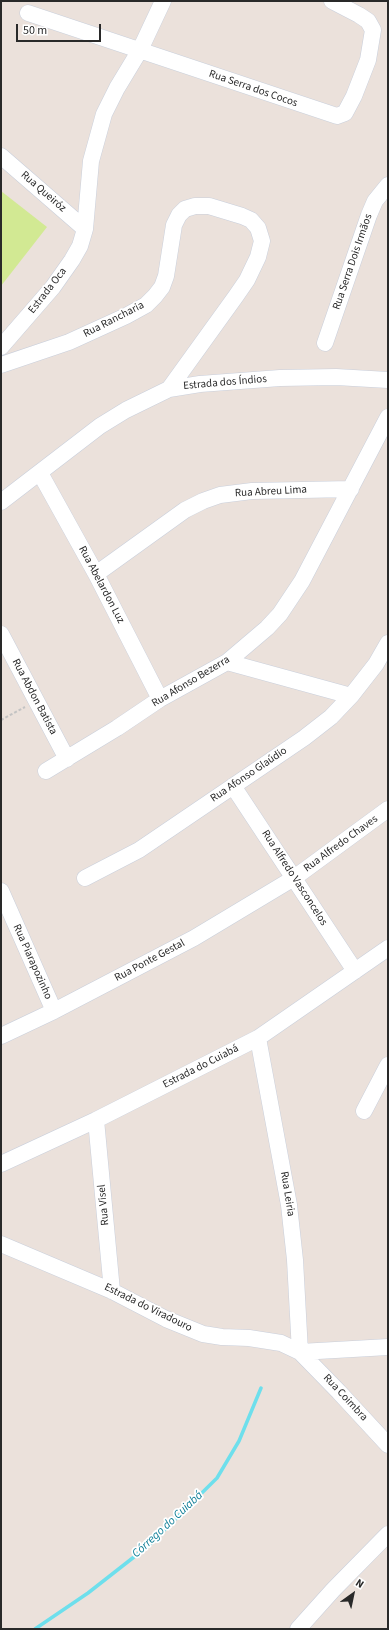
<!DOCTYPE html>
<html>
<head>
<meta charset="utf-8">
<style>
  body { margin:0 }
  #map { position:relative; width:389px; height:1630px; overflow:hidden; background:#ebe1db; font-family:"Source Sans 3",sans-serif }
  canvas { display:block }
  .frame { position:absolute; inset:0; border:2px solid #292929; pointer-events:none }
  .north { position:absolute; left:333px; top:1574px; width:40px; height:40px; -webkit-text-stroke:3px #fff; paint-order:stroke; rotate:33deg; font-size:11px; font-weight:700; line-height:16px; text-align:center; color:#292929 }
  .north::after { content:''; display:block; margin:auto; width:14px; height:18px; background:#292929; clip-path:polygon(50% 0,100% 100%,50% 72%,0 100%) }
  .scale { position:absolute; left:16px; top:24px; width:85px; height:18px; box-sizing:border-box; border:2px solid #292929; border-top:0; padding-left:5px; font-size:12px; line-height:14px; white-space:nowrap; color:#292929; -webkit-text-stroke:3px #fff; paint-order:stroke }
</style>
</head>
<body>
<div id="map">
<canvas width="389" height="1630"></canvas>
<div class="frame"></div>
<div class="north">N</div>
<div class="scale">50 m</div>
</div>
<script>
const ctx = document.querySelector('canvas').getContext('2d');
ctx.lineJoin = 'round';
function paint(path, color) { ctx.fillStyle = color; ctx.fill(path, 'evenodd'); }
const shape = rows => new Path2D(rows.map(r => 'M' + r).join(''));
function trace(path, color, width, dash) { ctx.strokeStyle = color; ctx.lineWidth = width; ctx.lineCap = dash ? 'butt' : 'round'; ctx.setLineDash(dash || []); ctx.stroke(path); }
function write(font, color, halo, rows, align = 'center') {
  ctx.font = font + ' "Source Sans 3",sans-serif'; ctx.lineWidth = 3.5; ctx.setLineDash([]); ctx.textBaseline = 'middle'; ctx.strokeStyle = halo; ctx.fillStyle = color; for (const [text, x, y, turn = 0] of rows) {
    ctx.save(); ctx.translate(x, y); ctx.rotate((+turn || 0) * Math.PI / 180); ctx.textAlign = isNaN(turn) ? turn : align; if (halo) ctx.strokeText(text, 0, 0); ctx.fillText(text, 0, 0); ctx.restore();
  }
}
paint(shape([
  [1,191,47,227,1,286]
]), '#d2e993');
trace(shape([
  [35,1629,88,1593,148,1546,217,1478,239,1441,261,1388]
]), '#6edfec', 3.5);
const minor = shape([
  [28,13,337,116,345,113,354,96,368,60,373,30,368,21,359,15,332,1],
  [1,156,85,229],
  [325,343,369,215,375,201,388,185],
  [1,347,53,287,72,260,80,246,85,229,91,161,104,114,117,88,140,50,163,1],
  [1,365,69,342,126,316,146,305,155,296,162,287,166,276,174,225,179,215,185,209,195,206,209,206,242,216,251,220,258,228,262,241,258,257,247,280,236,296,169,389],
  [40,473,96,574,160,699],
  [1,502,100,426,126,410,169,389,200,384,280,378,336,377,388,380],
  [96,574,185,510,203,501,220,495,252,491,351,489],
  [1,634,67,759],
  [227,662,351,696],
  [46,771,117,728,160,699,227,662,267,628,280,614,302,581,388,417],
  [233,786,355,971],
  [85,878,139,850,304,738,331,717,351,696,376,664,388,643],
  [1,891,54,1011],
  [1,1036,54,1011,194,938,294,878,388,809],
  [258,1038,289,1205,295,1260,300,1352],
  [364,1111,388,1065],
  [96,1120,112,1291],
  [1,1164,96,1120,258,1038,388,948],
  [1,1244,112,1291,166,1319,203,1334,222,1337,249,1338,281,1343,300,1352,339,1392,388,1445],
  [300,1352,388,1347],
  [298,1629,333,1590,388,1534]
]);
trace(minor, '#c9cfdb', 17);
trace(shape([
  [1,720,25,707]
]), '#c3c3c3', 2, [3, 2]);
trace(minor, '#fff', 16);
write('11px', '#292929', '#fff', [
  ["Rua Serra dos Cocos",253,89,19],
  ["Rua Queiróz",43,192,41],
  ["Rua Serra Dois Irmãos",353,262,-71],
  ["Estrada Oca",48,291,-52],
  ["Rua Rancharia",114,320,-27],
  ["Estrada dos Índios",225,383,-5],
  ["Rua Abreu Lima",271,492,-3],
  ["Rua Abelardon Luz",101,585,62],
  ["Rua Afonso Bezerra",191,682,-31],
  ["Rua Abdon Batista",34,697,62],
  ["Rua Afonso Glaúdio",249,775,-34],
  ["Rua Alfredo Chaves",341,844,-36],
  ["Rua Alfredo Vasconcelos",294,878,57],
  ["Rua Ponte Gestal",150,961,-28],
  ["Rua Piarapozinho",32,962,66],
  ["Estrada do Cuiabá",201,1067,-27],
  ["Rua Leiria",287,1194,81],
  ["Rua Visel",104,1205,-95],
  ["Estrada do Viradouro",148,1308,26],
  ["Rua Coimbra",345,1398,47]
]);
write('italic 12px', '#0f7e97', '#fff', [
  ["Córrego do Cuiabá",168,1525,-43]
]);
</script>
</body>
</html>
